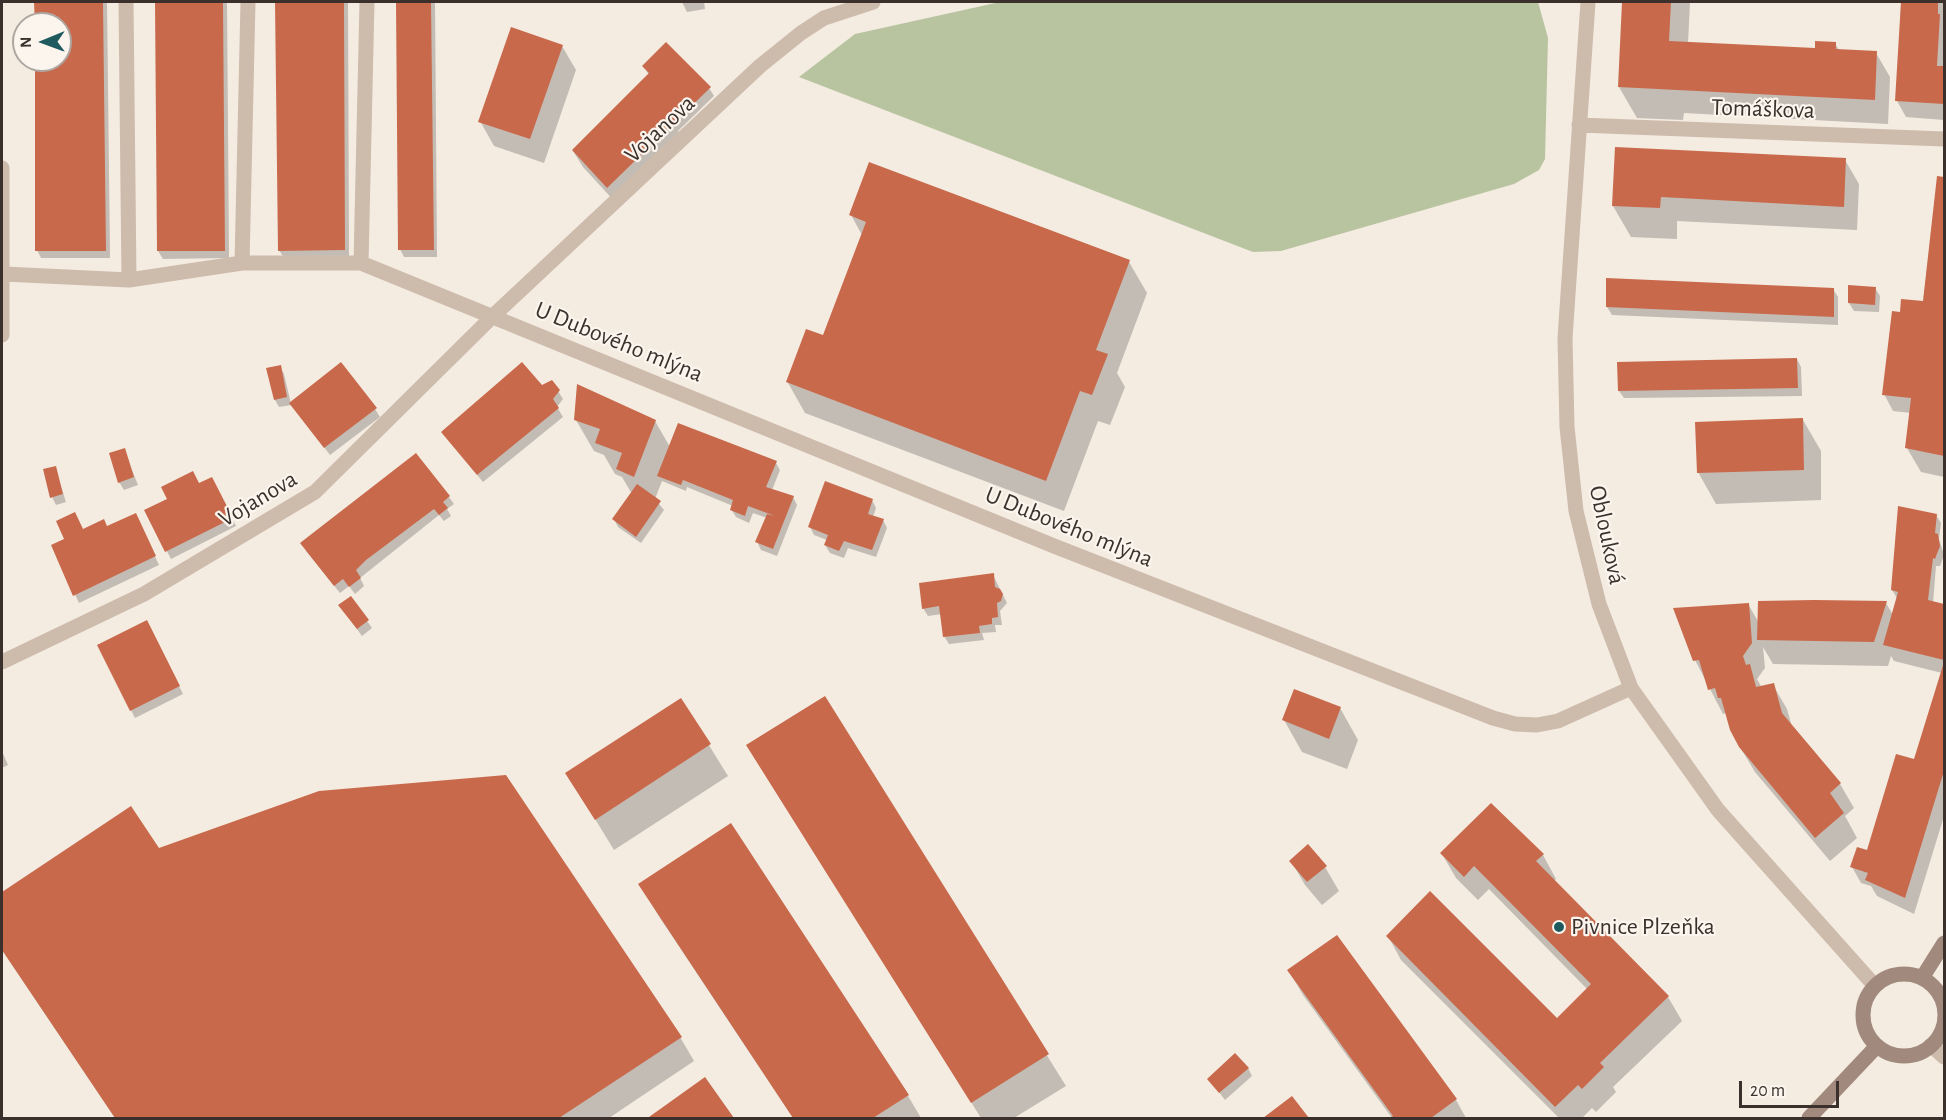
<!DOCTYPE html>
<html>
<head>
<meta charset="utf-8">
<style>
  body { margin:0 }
  #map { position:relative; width:1946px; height:1120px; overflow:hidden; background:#f4ebe1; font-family:"Alegreya Sans",sans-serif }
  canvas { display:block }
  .frame { position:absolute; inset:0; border:3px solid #3b302b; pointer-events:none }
  .north { position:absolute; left:12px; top:12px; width:60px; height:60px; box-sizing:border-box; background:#fbf5ee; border:2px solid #aea6a0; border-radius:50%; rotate:269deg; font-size:16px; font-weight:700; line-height:24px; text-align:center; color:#3b302b }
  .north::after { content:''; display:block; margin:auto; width:21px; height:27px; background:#1f5a5e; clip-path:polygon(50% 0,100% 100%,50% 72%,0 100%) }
  .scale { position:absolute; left:1739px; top:1081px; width:100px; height:27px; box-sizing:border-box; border:3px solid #3b302b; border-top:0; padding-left:8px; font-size:18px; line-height:21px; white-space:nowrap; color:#3b302b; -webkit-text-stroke:4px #fbf5ee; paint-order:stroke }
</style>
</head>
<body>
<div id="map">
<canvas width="1946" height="1120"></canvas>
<div class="frame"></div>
<div class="north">N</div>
<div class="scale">20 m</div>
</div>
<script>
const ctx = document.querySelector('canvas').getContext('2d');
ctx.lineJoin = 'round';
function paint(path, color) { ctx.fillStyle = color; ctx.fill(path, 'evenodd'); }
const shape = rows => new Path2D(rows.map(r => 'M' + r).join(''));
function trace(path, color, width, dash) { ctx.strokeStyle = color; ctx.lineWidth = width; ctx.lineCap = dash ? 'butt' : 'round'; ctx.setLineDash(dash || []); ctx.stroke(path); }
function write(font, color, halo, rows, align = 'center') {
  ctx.font = font + ' "Alegreya Sans",sans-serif'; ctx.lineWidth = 4.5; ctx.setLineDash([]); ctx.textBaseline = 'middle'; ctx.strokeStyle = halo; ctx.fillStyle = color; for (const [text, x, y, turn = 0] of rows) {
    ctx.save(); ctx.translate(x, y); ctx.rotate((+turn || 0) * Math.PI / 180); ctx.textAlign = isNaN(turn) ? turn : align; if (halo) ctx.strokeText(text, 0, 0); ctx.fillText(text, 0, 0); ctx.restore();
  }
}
paint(shape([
  [1000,2,1538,2,1548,38,1545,159,1539,170,1514,184,1281,251,1253,252,799,77,855,34]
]), '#b8c4a0');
paint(shape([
  [36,2,107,2,110,258,41,258,37,250,36,60,60,60,60,24,36,24],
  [156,2,227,2,229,258,163,259,158,251],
  [276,2,348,2,349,258,284,258,279,250],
  [397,2,435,2,437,257,404,257,400,249],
  [682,2,704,2,705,9,687,12],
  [1624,2,1690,2,1688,43,1816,50,1835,44,1840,51,1876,53,1890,77,1888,124,1684,113,1683,120,1637,118,1619,87],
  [1901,2,1944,2,1944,120,1906,117,1897,101],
  [562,46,576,70,544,163,494,146,480,121],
  [644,67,709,88,714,96,678,131,683,140,617,204,583,167,573,151,649,75],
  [1616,148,1845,160,1859,184,1857,230,1677,221,1677,239,1631,237,1613,206],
  [1938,178,1944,179,1944,477,1921,472,1907,448,1911,413,1893,411,1884,394,1901,314,1923,303],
  [851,215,1129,262,1147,293,1117,373,1125,387,1110,425,1098,421,1064,511,805,413,787,381,824,337,862,235],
  [1875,288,1880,296,1879,312,1854,311,1849,303],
  [1833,289,1838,297,1838,325,1612,315,1607,307],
  [1797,359,1801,367,1802,396,1624,398,1619,391],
  [280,367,284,374,291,404,375,409,380,417,330,455,292,405,279,407,275,400],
  [579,386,655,421,670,447,776,463,780,470,772,490,793,497,797,505,777,556,761,550,757,542,767,518,753,513,749,523,736,517,731,509,733,506,687,487,686,491,662,481,655,499,664,510,641,543,618,527,614,519,632,494,622,477,615,474,604,455,594,451,576,420],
  [541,387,558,391,563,399,557,407,563,417,483,482,443,433],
  [1803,420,1821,451,1821,500,1716,504,1698,472],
  [124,450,138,485,124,490,119,482],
  [55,468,66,502,56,505,52,497],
  [199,485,215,487,236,526,171,559,146,511],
  [449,497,454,504,447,509,451,516,444,521,439,515,360,578,364,586,355,594,349,586,340,593,306,551],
  [872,500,876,508,873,517,883,520,887,528,876,557,848,548,844,558,830,553,825,545,827,540,814,535,810,527],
  [1936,515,1941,523,1939,539,1944,555,1940,566,1936,566,1933,603,1944,606,1944,816,1914,914,1877,896,1871,886,1861,883,1852,867,1868,852,1915,761,1942,673,1894,661,1891,656,1888,666,1773,664,1763,647,1765,668,1757,679,1762,688,1773,685,1787,709,1792,727,1840,784,1854,808,1845,816,1857,838,1830,861,1755,772,1740,747,1726,713,1723,714,1695,660,1748,604,1759,623,1886,603,1893,615,1897,598,1892,590],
  [139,523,159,565,79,603,53,546,83,531],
  [993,575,1007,603,1000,611,1002,625,995,625,996,632,982,633,984,640,949,644,944,636,942,614,928,616,923,608],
  [345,613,367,621,372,628,362,636],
  [151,630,183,694,135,718,131,710],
  [824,698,1066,1086,1014,1118,981,1118,748,746],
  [681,700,728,776,614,850,567,773],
  [1340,708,1358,740,1347,769,1302,752,1284,720],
  [2,751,8,765,2,768],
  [130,808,158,850,680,1037,694,1061,609,1118,115,1118,2,950,2,894],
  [730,825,908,1096,921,1118,793,1118,658,915,640,884],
  [1442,854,1543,855,1556,879,1554,881,1668,997,1682,1021,1613,1087,1616,1092,1596,1112,1592,1108,1582,1118,1559,1118,1401,960,1388,936,1557,1020,1588,990,1489,889,1478,900,1456,878],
  [1291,861,1325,867,1339,891,1322,905,1305,885],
  [1337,937,1456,1100,1466,1118,1392,1118,1303,995,1289,971],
  [1248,1068,1252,1076,1225,1100,1209,1079],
  [705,1079,732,1118,651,1118,650,1117],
  [1292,1098,1307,1118,1265,1118]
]), '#0003');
paint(shape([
  [34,2,103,2,106,251,35,251,35,60,60,60,60,24,35,24],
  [155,2,223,2,225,251,157,251],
  [275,2,344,2,345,250,278,251],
  [396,2,431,2,434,250,398,250],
  [1622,2,1671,2,1669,41,1815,48,1815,41,1836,42,1836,49,1877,51,1875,100,1618,87],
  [1901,2,1938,2,1938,14,1940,14,1937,66,1944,66,1944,104,1895,101],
  [511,27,563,45,530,139,478,122],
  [666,42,711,87,607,188,572,150,649,73,642,66],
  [1615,147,1846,158,1844,207,1661,197,1660,208,1612,206],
  [869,162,1130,260,1096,350,1108,354,1092,395,1080,391,1046,481,786,382,806,329,823,335,866,222,849,215],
  [1937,176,1944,177,1944,456,1905,448,1911,398,1882,395,1892,311,1900,312,1901,299,1923,301],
  [1606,278,1834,288,1834,317,1606,307],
  [1848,285,1876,287,1875,305,1848,303],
  [1797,358,1798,388,1618,391,1617,362],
  [341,362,377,408,324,448,289,403],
  [522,362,542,385,552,380,560,390,553,399,559,408,477,475,441,432],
  [281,365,287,397,274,400,266,368],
  [577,384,656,420,634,477,616,469,622,453,595,443,600,429,574,420],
  [1803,418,1804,470,1697,473,1695,422],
  [678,423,777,461,766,487,794,496,773,549,755,542,767,514,775,516,748,506,745,516,730,510,733,500,683,480,681,485,657,476],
  [125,448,134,477,118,483,109,453],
  [416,453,450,496,443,502,448,508,439,515,434,509,366,560,356,570,361,578,349,587,343,579,334,586,300,543],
  [56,466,63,494,50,498,43,469],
  [193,471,199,483,212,477,233,518,165,552,144,510,167,499,161,487],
  [825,481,873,499,868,514,884,519,872,550,844,541,839,551,824,545,828,535,808,527],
  [637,484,661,501,636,537,612,519],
  [1898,506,1937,514,1935,533,1938,534,1940,546,1935,559,1933,558,1928,600,1944,604,1944,660,1883,645,1898,592,1891,590],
  [75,512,83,529,104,519,107,526,136,513,156,556,73,596,51,545,64,539,56,521],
  [994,573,995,587,1000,589,1003,594,1001,601,997,603,998,617,992,618,992,624,979,626,980,633,943,637,939,606,922,609,919,583],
  [351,596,369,620,357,629,338,605],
  [1814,600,1887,601,1874,642,1757,640,1758,601],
  [1749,603,1752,643,1743,656,1746,665,1750,664,1756,687,1774,683,1782,713,1841,783,1830,793,1844,813,1815,838,1739,747,1730,730,1721,698,1718,698,1715,688,1708,690,1699,660,1693,661,1673,608],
  [147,620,180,686,130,711,97,645],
  [1944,662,1944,771,1905,898,1865,880,1868,873,1850,867,1857,847,1867,850,1896,754,1914,759],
  [1294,689,1341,707,1329,739,1282,720],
  [825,696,1049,1054,971,1103,746,745],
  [681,698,711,744,595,820,565,773],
  [506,775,682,1037,559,1118,115,1118,2,950,2,892,131,806,159,848,319,791],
  [1491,803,1544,854,1536,861,1669,996,1600,1063,1604,1067,1582,1089,1578,1085,1555,1107,1386,936,1430,891,1557,1018,1591,984,1474,866,1464,877,1440,853],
  [731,823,909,1095,873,1118,793,1118,638,884],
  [1308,844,1327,866,1307,882,1289,861],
  [1337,935,1457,1099,1431,1118,1389,1118,1393,1116,1287,970],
  [1235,1053,1249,1068,1219,1093,1207,1079],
  [705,1077,734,1118,650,1118,649,1117],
  [1292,1096,1309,1118,1263,1118]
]), '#c8694b');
trace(shape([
  [126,2,129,280],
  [1588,2,1565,338,1567,427,1576,511,1599,604,1631,688,1718,810,1875,986],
  [1579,125,1944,139],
  [2,168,2,335],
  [242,263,248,2],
  [361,263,367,2],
  [4,274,129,280,242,263,361,263,1054,546,1493,718,1515,724,1537,725,1558,721,1631,688],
  [2,662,144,594,315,492,494,315,760,66,801,33,824,18,873,2],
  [1931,1045,1944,1057]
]), '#cdbbac', 15);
trace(shape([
  '1863 1015a41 41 0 1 1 82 0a41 41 0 1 1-82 0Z',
  [1922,978,1944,943],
  [1809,1118,1877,1046]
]), '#a18a7d', 15);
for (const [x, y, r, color] of [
  [1559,927,6,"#1f5a5e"]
]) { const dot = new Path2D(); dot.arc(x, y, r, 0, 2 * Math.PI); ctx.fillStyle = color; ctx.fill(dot); trace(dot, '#fbf5ee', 2); }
write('24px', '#3b302b', '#fbf5ee', [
  ["Tomáškova",1763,109,2],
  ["Vojanova",660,129,-43],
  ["U Dubového mlýna",619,342,22],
  ["Vojanova",258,499,-31],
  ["U Dubového mlýna",1069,527,22],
  ["Oblouková",1607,535,78]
]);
write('24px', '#3b302b', '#fbf5ee', [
  ["Pivnice Plzeňka",1571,927]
], 'left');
</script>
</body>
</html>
